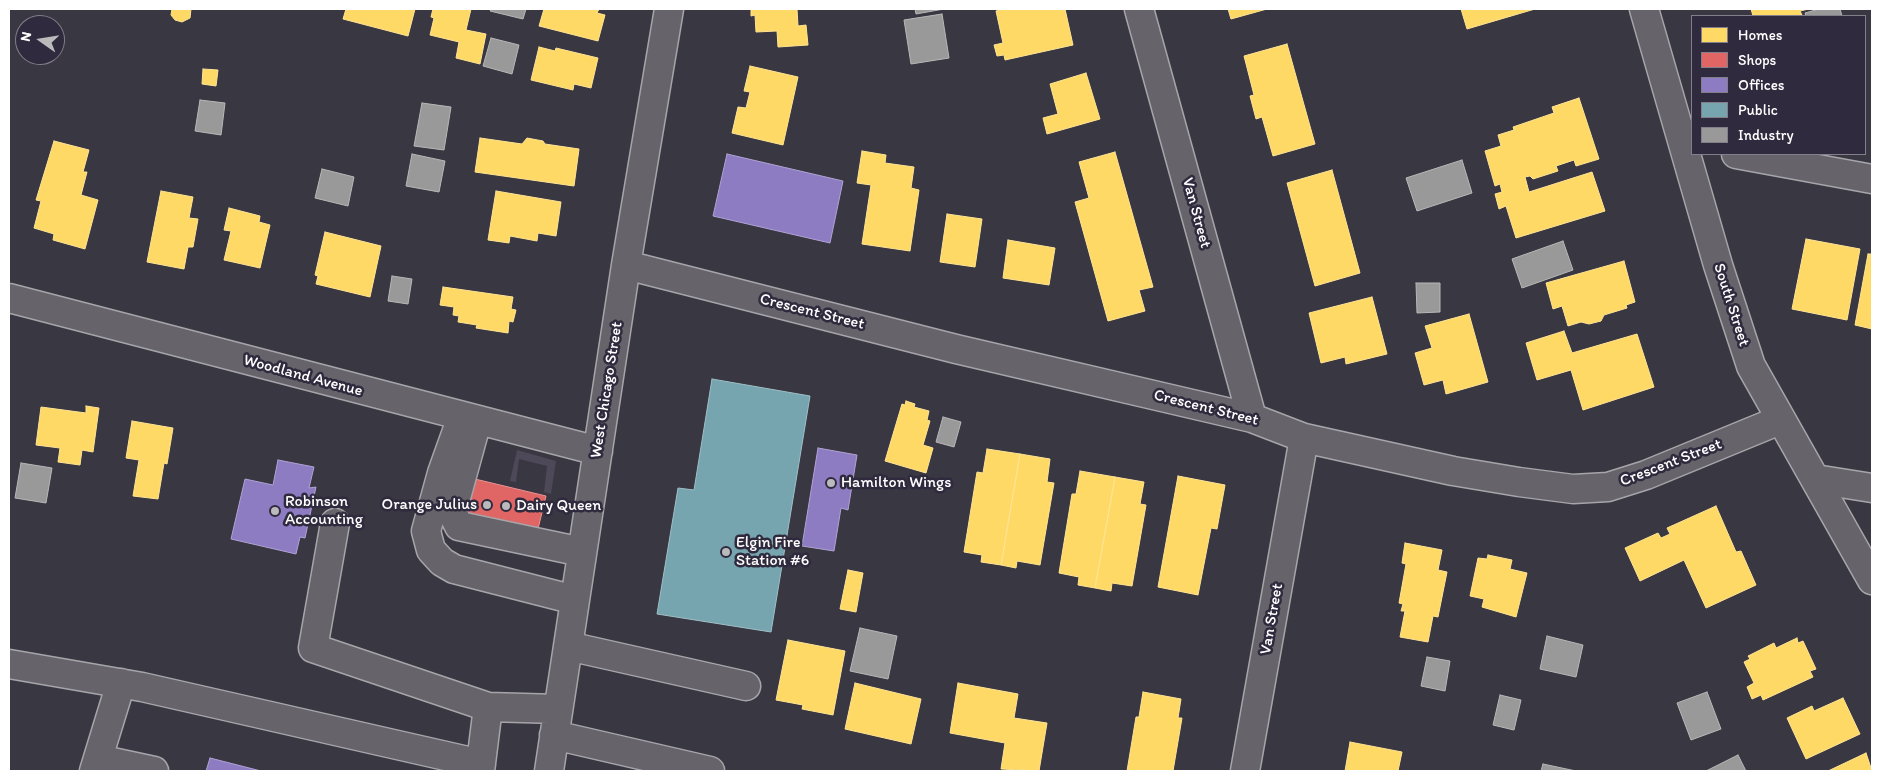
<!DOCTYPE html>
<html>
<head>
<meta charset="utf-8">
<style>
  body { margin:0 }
  #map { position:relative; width:1881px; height:780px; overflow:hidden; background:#393741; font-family:Itim,sans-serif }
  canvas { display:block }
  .frame { position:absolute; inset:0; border:10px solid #fff; pointer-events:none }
  .legend { position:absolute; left:1691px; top:15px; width:175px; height:140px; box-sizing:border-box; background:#2f2a3d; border:1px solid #827f8b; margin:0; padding:6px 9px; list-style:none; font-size:15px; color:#fff }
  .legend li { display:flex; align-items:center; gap:10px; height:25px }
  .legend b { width:25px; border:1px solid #827f8b }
  .north { position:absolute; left:15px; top:15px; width:50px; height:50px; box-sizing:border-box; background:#2f2a3d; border:1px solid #827f8b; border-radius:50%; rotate:283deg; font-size:14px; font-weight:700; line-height:20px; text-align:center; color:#fff }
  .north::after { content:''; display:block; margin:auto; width:18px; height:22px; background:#bab9bc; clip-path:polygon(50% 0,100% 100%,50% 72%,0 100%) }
</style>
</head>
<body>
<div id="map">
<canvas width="1881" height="780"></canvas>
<div class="frame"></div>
<ul class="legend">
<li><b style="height:14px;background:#ffd966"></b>Homes</li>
<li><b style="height:14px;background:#e06666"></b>Shops</li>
<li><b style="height:14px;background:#8e7cc3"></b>Offices</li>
<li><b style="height:14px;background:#76a5af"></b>Public</li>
<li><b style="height:14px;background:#999"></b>Industry</li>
</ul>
<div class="north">N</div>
</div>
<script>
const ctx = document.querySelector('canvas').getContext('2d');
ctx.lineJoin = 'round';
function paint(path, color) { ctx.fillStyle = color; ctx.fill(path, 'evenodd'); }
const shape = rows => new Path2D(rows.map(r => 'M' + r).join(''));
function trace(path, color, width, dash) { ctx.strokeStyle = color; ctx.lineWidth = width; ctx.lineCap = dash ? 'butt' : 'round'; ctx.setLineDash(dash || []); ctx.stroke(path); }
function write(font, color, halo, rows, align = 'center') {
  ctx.font = font + ' Itim,sans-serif'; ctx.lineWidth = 5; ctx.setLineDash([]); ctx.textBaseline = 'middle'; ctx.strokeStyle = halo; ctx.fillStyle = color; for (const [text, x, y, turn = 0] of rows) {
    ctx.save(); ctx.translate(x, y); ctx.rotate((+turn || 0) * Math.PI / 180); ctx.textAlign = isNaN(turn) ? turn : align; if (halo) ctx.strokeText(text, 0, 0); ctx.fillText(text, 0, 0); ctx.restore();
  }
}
paint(shape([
  [517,450,556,461,551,494,544,492,547,466,519,459,516,482,510,481]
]), '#4e4958');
const homes = shape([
  [172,9,191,9,190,18,182,22,175,20,171,15,172,9],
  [346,9,415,9,408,36,343,19,346,9],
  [433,9,471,9,466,30,486,34,480,64,456,58,459,42,430,35,434,18,431,17,433,9],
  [544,9,599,9,597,13,605,15,598,41,539,26,544,9],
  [751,9,797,9,798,26,806,25,808,45,778,47,777,31,756,32,755,15,751,16,751,9],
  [1005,9,1065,9,1073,45,1005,60,1004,55,997,56,994,45,1003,43,996,11,1005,9],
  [1228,9,1267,9,1231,19,1228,9],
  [1461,9,1535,9,1467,29,1461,9],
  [1751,9,1809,9,1800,11,1802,15,1798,16,1753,16,1751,9],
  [1287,44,1315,144,1273,156,1262,117,1256,119,1250,96,1254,95,1244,56,1287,44],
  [539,47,555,51,556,48,598,58,591,88,574,84,573,90,531,80,539,47],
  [750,66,798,77,783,145,732,133,738,107,746,108,750,92,744,91,750,66],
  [203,69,218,70,216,86,202,84,203,69],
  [1086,73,1100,119,1047,134,1043,118,1058,114,1050,84,1086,73],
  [1579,98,1599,159,1576,166,1574,160,1556,166,1558,171,1533,179,1530,176,1525,177,1529,192,1592,172,1605,211,1516,238,1506,206,1499,209,1495,194,1502,192,1500,184,1495,186,1485,151,1501,146,1498,135,1514,130,1513,127,1554,113,1552,107,1579,98],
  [480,138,522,144,527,138,543,141,545,144,579,149,574,186,475,172,480,138],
  [54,141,89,150,83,172,87,172,81,195,98,200,85,249,53,240,54,234,34,228,41,201,36,200,54,141],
  [862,151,886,155,885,163,914,167,911,188,919,190,910,251,862,244,871,185,857,183,862,151],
  [1115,152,1153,287,1139,290,1145,311,1108,321,1075,202,1089,198,1079,162,1115,152],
  [1332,170,1360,273,1315,286,1287,183,1332,170],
  [161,191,193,197,189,218,198,219,193,247,188,247,184,269,147,262,161,191],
  [496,191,561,202,556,236,538,233,537,241,510,236,509,243,488,240,496,191],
  [229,208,260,216,259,222,270,225,260,268,224,260,231,231,224,230,229,208],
  [947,214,982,219,975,267,940,262,947,214],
  [325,232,381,246,370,297,316,284,318,276,315,275,325,232],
  [1806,239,1860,249,1847,320,1792,309,1806,239],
  [1008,240,1055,248,1049,285,1003,278,1008,240],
  [1868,254,1872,254,1872,329,1855,325,1868,254],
  [1624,261,1635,302,1626,305,1627,308,1604,315,1601,321,1589,324,1581,322,1568,326,1562,306,1553,309,1546,283,1624,261],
  [443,287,513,297,511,309,516,310,513,322,509,321,508,333,476,328,477,325,458,322,459,316,453,315,454,307,440,305,443,287],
  [1372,297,1387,354,1346,364,1345,357,1321,363,1309,313,1372,297],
  [1469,314,1488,382,1446,394,1443,380,1424,385,1415,353,1432,348,1425,326,1469,314],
  [1564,331,1572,353,1637,334,1654,387,1583,410,1571,370,1537,380,1526,343,1564,331],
  [906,401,915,404,914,407,929,411,927,420,930,421,923,445,933,448,926,473,885,461,902,404,905,405,906,401],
  [86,406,99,408,93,452,82,450,80,465,58,462,60,448,36,445,41,407,86,413,86,406],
  [132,421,173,428,167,464,164,463,158,499,133,496,139,460,126,458,132,421],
  [987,449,1020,454,1001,565,981,562,982,555,964,552,977,472,983,473,987,449],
  [1020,454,1050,459,1047,482,1054,483,1040,565,1017,561,1016,568,1001,565,1020,454],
  [1080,471,1115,477,1095,588,1078,585,1079,577,1059,573,1072,494,1076,494,1080,471],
  [1178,476,1225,485,1217,529,1211,528,1198,595,1158,587,1178,476],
  [1115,477,1144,482,1140,504,1146,505,1132,586,1112,583,1111,591,1095,588,1115,477],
  [1716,506,1736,552,1741,551,1756,585,1706,608,1684,560,1640,581,1625,548,1658,533,1661,538,1670,534,1667,528,1716,506],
  [1405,543,1442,550,1438,570,1447,572,1438,617,1433,616,1428,642,1400,637,1405,611,1401,611,1403,604,1399,603,1406,564,1402,563,1405,543],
  [1488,555,1512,560,1510,569,1527,573,1516,617,1482,607,1484,599,1470,596,1478,558,1487,559,1488,555],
  [848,570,863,573,856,612,840,609,848,570],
  [1797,638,1798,643,1803,641,1816,669,1810,671,1813,677,1763,700,1761,695,1752,699,1747,687,1754,683,1744,662,1750,659,1748,656,1774,643,1776,648,1797,638],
  [788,640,845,651,833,715,802,709,803,705,776,700,788,640],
  [855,683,921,699,911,744,845,729,855,683],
  [958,683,1018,694,1014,718,1047,723,1039,771,1001,769,1005,743,950,733,958,683],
  [1143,692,1181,699,1178,718,1182,718,1173,771,1127,771,1136,717,1139,717,1143,692],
  [1843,698,1860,734,1806,759,1787,718,1812,706,1814,711,1843,698],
  [1350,742,1402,752,1398,771,1345,771,1350,742],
  [1866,753,1872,771,1828,771,1866,753]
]);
paint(homes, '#ffd966');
trace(homes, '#ffe494', 1);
const shops = shape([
  [475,479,546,496,537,533,466,515,475,479]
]);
paint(shops, '#e06666');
trace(shops, '#e99494', 1);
const offices = shape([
  [727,154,843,181,830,243,713,216,727,154],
  [818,448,857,455,848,510,841,508,834,551,802,546,818,448],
  [278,460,314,467,309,488,316,487,305,538,300,537,296,554,231,539,245,479,273,485,278,460],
  [210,758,261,771,206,771,210,758]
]);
paint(offices, '#8e7cc3');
trace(offices, '#b0a3d5', 1);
const public = shape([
  [712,379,810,396,771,632,657,614,678,488,694,490,712,379]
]);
paint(public, '#76a5af');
trace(public, '#9fc0c7', 1);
const industry = shape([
  [491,9,526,9,523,19,490,11,491,9],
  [915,9,944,9,916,14,915,9],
  [1819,9,1840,9,1842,16,1806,16,1805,13,1819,9],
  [942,14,949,58,911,64,904,20,942,14],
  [491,38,519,45,512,74,483,66,491,38],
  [200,100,225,103,221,135,195,131,200,100],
  [422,103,451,107,444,150,414,146,422,103],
  [412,154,445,161,439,192,406,186,412,154],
  [1462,160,1472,193,1417,211,1406,178,1462,160],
  [322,169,354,177,348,206,315,198,322,169],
  [1563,241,1573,270,1522,288,1512,259,1563,241],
  [392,276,412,279,408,304,388,301,392,276],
  [1416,283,1440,283,1440,312,1417,313,1416,283],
  [943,417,961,422,954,447,936,442,943,417],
  [21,463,52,468,46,503,15,498,21,463],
  [860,628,897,636,888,679,850,671,860,628],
  [1547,636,1583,645,1576,677,1540,669,1547,636],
  [1427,657,1450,661,1445,691,1421,686,1427,657],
  [1707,692,1721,729,1691,740,1677,703,1707,692],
  [1500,695,1521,700,1514,730,1493,725,1500,695],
  [1738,755,1746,771,1706,771,1738,755],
  [1543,764,1576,771,1541,771,1543,764]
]);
paint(industry, '#999');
trace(industry, '#b8b8b8', 1);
const minor = shape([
  [1139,9,1252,418],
  [1644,9,1718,265,1751,366,1872,580],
  [1736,154,1872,179],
  [626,265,956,349,1252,418,1304,438,1453,471,1519,482,1573,489,1608,487,1646,475,1780,420],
  [9,298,598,451],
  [462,417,442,473,426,531,431,550,442,562,454,569,575,600],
  [474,432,452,512,459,526,582,552],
  [1815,479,1872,488],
  [335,523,313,648,488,707],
  [568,646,746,686],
  [9,664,142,687,481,764],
  [554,735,710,771],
  [98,759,154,771],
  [94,771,121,683],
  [480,771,488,707,558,709],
  [549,771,626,265,669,9],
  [1245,771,1304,438]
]);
trace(minor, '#a6a5aa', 31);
trace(minor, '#66646a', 28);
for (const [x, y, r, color] of [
  [831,483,5,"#bab9bc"],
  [487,505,5,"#bab9bc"],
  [506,506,5,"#bab9bc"],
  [275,511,5,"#bab9bc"],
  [726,552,5,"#bab9bc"]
]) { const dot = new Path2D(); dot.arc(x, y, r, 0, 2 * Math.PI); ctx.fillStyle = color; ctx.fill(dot); trace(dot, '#2f2a3d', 2); }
write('16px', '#fff', '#2f2a3d', [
  ["Van Street",1196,213,75],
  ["South Street",1731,305,72],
  ["Crescent Street",812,312,14],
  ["Woodland Avenue",303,376,15],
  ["West Chicago Street",607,390,-81],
  ["Crescent Street",1206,408,14],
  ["Crescent Street",1671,463,-21],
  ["Van Street",1272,619,-80]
]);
write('16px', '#fff', '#2f2a3d', [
  ["Hamilton Wings",841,483],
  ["Robinson",285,502],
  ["Accounting",285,520],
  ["Orange Julius",477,505,"right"],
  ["Dairy Queen",516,506],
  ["Elgin Fire",736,543],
  ["Station #6",736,561]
], 'left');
</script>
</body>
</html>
